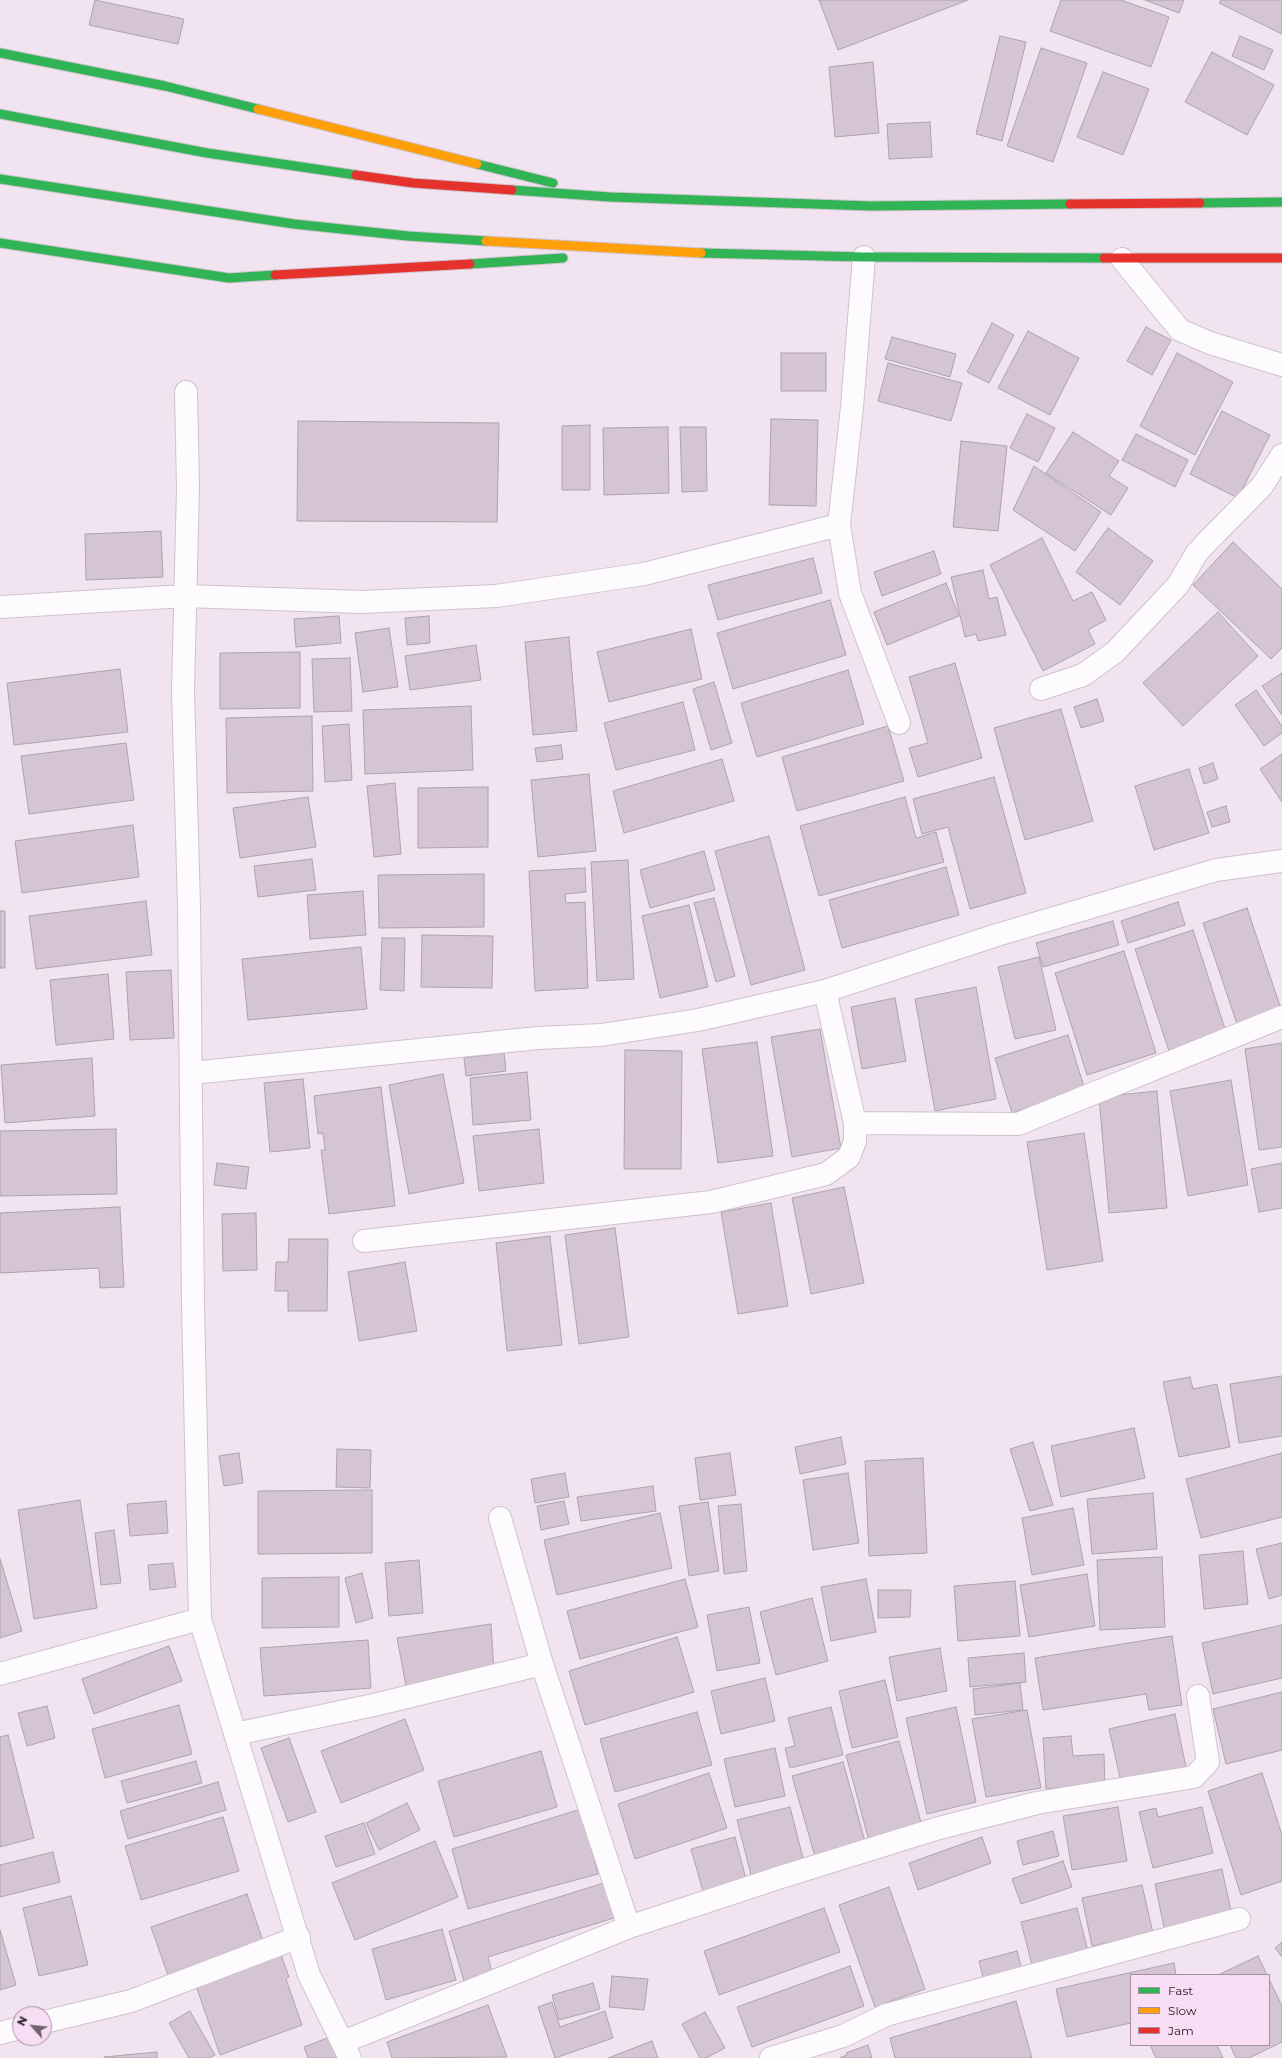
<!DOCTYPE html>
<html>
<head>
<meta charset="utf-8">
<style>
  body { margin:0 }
  #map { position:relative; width:1282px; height:2058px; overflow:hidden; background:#f1e4f0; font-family:Montserrat,sans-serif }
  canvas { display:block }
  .legend { position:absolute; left:1130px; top:1974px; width:140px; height:72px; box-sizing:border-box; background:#f7def5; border:1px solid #a390a1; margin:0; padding:5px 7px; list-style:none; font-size:12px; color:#251c24 }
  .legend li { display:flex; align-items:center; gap:8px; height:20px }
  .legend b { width:20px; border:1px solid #a390a1 }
  .north { position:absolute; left:12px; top:2006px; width:40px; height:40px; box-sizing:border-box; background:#f7def5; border:1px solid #a390a1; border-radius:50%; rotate:297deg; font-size:11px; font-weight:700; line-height:16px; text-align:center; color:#251c24 }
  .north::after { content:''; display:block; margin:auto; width:14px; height:18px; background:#6c626b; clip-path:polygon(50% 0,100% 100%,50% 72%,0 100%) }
</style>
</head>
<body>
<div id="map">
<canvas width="1282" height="2058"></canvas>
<ul class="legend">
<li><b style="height:5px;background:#30b455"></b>Fast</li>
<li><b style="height:5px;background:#ff9f0a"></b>Slow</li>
<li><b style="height:5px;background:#e5322d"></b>Jam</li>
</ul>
<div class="north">N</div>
</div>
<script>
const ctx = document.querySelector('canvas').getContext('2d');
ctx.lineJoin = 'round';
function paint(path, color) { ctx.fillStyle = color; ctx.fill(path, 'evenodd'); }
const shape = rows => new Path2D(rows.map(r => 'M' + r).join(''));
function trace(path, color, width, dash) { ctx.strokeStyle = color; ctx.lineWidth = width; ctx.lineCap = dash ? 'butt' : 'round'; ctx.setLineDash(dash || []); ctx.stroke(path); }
const building = shape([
  [95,0,184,19,178,44,89,25,95,0],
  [819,0,968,0,838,50,819,0],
  [1061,0,1121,0,1169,17,1151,67,1050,31,1061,0],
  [1145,0,1184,0,1179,13,1145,0],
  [1221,0,1282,0,1282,34,1219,3,1221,0],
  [1000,36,1026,42,1002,141,976,134,1000,36],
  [1240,36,1273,50,1264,70,1232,56,1240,36],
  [1041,48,1087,63,1053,162,1007,146,1041,48],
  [1212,52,1274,85,1247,135,1185,102,1212,52],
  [873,62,879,133,835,137,829,67,873,62],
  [1103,72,1149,89,1123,155,1077,137,1103,72],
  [930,122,932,157,889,159,887,124,930,122],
  [992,323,1014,335,989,383,967,372,992,323],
  [1146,327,1171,340,1152,375,1127,361,1146,327],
  [1028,331,1079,358,1050,415,998,388,1028,331],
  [892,337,956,354,950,377,885,359,892,337],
  [781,353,826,353,826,391,781,391,781,353],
  [1177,353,1233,382,1195,455,1140,426,1177,353],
  [888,363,962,383,951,421,878,401,888,363],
  [1222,411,1270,435,1238,498,1190,474,1222,411],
  [1027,414,1055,428,1038,462,1010,448,1027,414],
  [771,419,818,420,816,506,769,505,771,419],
  [298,421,499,423,497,522,297,521,298,421],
  [590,425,590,490,562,490,562,426,590,425],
  [668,427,669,493,604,495,603,428,668,427],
  [680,427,706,427,707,491,682,492,680,427],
  [1073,432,1119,461,1109,476,1128,488,1111,515,1046,473,1073,432],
  [1136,434,1188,460,1175,487,1122,460,1136,434],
  [961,441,1007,446,998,531,953,527,961,441],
  [1034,466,1101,512,1075,551,1013,510,1034,466],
  [1108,528,1153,561,1120,605,1076,572,1108,528],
  [161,531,163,577,86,580,85,534,161,531],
  [1042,538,1073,601,1092,592,1106,620,1088,630,1095,644,1043,671,990,565,1042,538],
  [1233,542,1282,589,1282,648,1271,659,1193,585,1233,542],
  [934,551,941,574,882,596,874,572,934,551],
  [813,558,822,593,718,620,708,585,813,558],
  [983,570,989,599,997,597,1006,635,978,641,976,634,965,637,951,577,983,570],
  [946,583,959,616,887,645,874,612,946,583],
  [830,600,846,655,733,689,717,633,830,600],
  [1218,612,1258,656,1183,726,1143,683,1218,612],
  [339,616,341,643,296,647,294,619,339,616],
  [429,616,430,643,407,645,405,618,429,616],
  [389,628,398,687,363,692,355,633,389,628],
  [691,629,702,679,609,702,597,652,691,629],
  [569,637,577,731,533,735,525,642,569,637],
  [476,645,481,680,410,690,405,656,476,645],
  [300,652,300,708,220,709,220,653,300,652],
  [350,658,352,711,314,712,312,659,350,658],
  [955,663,982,758,918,777,909,748,928,743,909,677,955,663],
  [120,669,128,732,14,745,7,683,120,669],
  [848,670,864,724,757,757,741,703,848,670],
  [1282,673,1282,715,1262,686,1282,673],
  [714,682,732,743,711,750,693,689,714,682],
  [1256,690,1282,726,1282,733,1264,746,1235,705,1256,690],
  [1097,699,1104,721,1081,728,1074,707,1097,699],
  [683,702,695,750,616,770,604,723,683,702],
  [471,706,473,770,365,774,363,710,471,706],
  [1061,709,1093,821,1025,840,994,728,1061,709],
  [312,716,313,791,227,793,226,718,312,716],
  [349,724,352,780,325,782,322,726,349,724],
  [888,726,904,781,797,811,782,757,888,726],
  [126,743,134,800,29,814,21,756,126,743],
  [561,745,563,759,537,762,535,748,561,745],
  [1282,754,1282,802,1260,769,1282,754],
  [722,759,734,801,624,833,613,791,722,759],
  [1213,763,1218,779,1204,784,1199,768,1213,763],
  [1189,769,1209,833,1154,850,1135,786,1189,769],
  [589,774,596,851,538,857,531,780,589,774],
  [994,777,1026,893,970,909,948,827,922,834,913,799,994,777],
  [395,783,401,854,374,857,367,786,395,783],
  [488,787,488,847,418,848,418,788,488,787],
  [308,797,316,847,240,858,233,808,308,797],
  [905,797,916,838,936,832,944,862,819,896,800,826,905,797],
  [1226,806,1230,822,1212,827,1207,812,1226,806],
  [133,825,139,877,22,893,15,841,133,825],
  [769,836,805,970,751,985,715,851,769,836],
  [704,851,715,890,650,908,640,870,704,851],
  [312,859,316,890,258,897,254,866,312,859],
  [628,860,634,979,597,981,591,862,628,860],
  [946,867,959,915,842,948,829,900,946,867],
  [585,868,586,892,565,894,566,903,585,902,588,988,535,991,529,871,585,868],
  [484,874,484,927,379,928,378,875,484,874],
  [363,891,366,935,310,939,307,895,363,891],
  [714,898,735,976,716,982,694,903,714,898],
  [146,901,152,955,36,969,29,916,146,901],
  [1178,902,1185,925,1128,943,1121,921,1178,902],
  [689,905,708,987,660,998,642,916,689,905],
  [1247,908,1281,1009,1237,1024,1203,923,1247,908],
  [0,911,5,911,5,968,0,968,0,911],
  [1113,921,1119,945,1043,967,1036,943,1113,921],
  [1193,930,1226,1032,1169,1051,1135,949,1193,930],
  [422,935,493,936,492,988,421,987,422,935],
  [382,938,405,938,404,991,380,990,382,938],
  [361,947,367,1009,248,1020,242,959,361,947],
  [1124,951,1156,1053,1087,1075,1055,973,1124,951],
  [1039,957,1056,1030,1015,1039,998,967,1039,957],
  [171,970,174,1038,130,1040,126,972,171,970],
  [108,974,114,1039,56,1045,50,980,108,974],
  [976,987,996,1099,935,1111,915,999,976,987],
  [895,998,906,1061,862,1069,851,1007,895,998],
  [820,1029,841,1148,792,1157,771,1037,820,1029],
  [1068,1035,1085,1090,1012,1113,995,1058,1068,1035],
  [757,1042,773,1156,718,1163,702,1049,757,1042],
  [1282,1043,1282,1147,1259,1150,1245,1049,1282,1043],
  [625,1050,682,1051,681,1169,624,1169,625,1050],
  [504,1053,506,1071,466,1076,464,1058,504,1053],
  [92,1058,95,1116,5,1123,1,1065,92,1058],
  [527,1072,531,1120,473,1125,470,1078,527,1072],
  [443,1074,464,1183,409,1194,389,1085,443,1074],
  [303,1079,310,1148,270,1152,264,1083,303,1079],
  [1231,1080,1248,1185,1188,1196,1170,1091,1231,1080],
  [381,1087,395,1206,329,1214,321,1150,325,1150,323,1133,318,1134,314,1096,381,1087],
  [1157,1091,1167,1208,1109,1213,1099,1097,1157,1091],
  [116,1129,117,1194,0,1196,0,1131,116,1129],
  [539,1129,544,1183,479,1191,473,1136,539,1129],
  [1084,1133,1103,1261,1047,1270,1027,1142,1084,1133],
  [217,1163,249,1167,246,1189,214,1185,217,1163],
  [1282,1163,1282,1208,1259,1212,1251,1169,1282,1163],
  [844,1187,864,1283,811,1294,792,1198,844,1187],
  [771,1203,788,1306,738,1314,721,1212,771,1203],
  [120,1207,124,1287,100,1288,99,1268,0,1273,0,1213,120,1207],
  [256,1213,257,1270,223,1271,222,1214,256,1213],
  [615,1228,629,1337,579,1344,565,1235,615,1228],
  [550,1236,562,1345,507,1351,496,1243,550,1236],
  [289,1239,328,1239,327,1311,288,1311,288,1291,275,1291,276,1262,288,1262,289,1239],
  [405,1262,417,1331,359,1341,348,1272,405,1262],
  [1282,1376,1282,1436,1239,1443,1230,1384,1282,1376],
  [1190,1377,1193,1389,1217,1384,1230,1447,1179,1457,1163,1382,1190,1377],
  [1134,1428,1145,1478,1061,1497,1051,1446,1134,1428],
  [841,1437,846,1464,800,1474,795,1447,841,1437],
  [1033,1442,1053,1505,1030,1511,1010,1449,1033,1442],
  [337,1449,371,1450,370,1488,336,1487,337,1449],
  [239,1453,243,1483,224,1486,219,1456,239,1453],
  [730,1453,736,1495,700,1500,695,1458,730,1453],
  [1282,1453,1282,1517,1201,1538,1186,1479,1282,1453],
  [923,1458,927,1553,869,1556,865,1461,923,1458],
  [565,1473,569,1497,535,1503,531,1479,565,1473],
  [848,1473,859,1543,813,1550,803,1480,848,1473],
  [653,1486,656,1511,581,1521,577,1497,653,1486],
  [372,1490,372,1553,258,1554,258,1491,372,1490],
  [1153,1493,1157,1549,1092,1554,1087,1499,1153,1493],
  [80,1500,97,1608,34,1619,18,1510,80,1500],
  [166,1501,168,1533,130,1536,127,1504,166,1501],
  [564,1501,569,1524,541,1530,537,1506,564,1501],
  [708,1502,719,1571,689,1576,679,1506,708,1502],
  [741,1504,747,1571,724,1574,718,1506,741,1504],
  [1073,1508,1084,1565,1032,1575,1022,1518,1073,1508],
  [660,1513,672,1568,557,1595,544,1540,660,1513],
  [114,1530,121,1583,101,1585,95,1533,114,1530],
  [1282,1543,1282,1595,1269,1599,1256,1549,1282,1543],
  [1243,1551,1248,1604,1204,1609,1199,1555,1243,1551],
  [1162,1557,1165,1627,1100,1630,1097,1560,1162,1557],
  [0,1559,22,1631,0,1638,0,1559],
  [419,1560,423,1613,389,1616,385,1563,419,1560],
  [173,1563,176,1587,150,1590,148,1565,173,1563],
  [362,1573,373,1618,356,1623,345,1578,362,1573],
  [1087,1574,1095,1626,1029,1637,1020,1585,1087,1574],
  [339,1577,339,1627,262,1628,262,1578,339,1577],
  [685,1579,698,1627,580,1659,567,1611,685,1579],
  [866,1579,876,1632,831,1641,821,1587,866,1579],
  [1015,1581,1020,1636,958,1641,954,1586,1015,1581],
  [878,1590,911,1590,910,1617,878,1618,878,1590],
  [812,1598,828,1661,776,1675,760,1612,812,1598],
  [749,1607,760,1663,717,1671,707,1615,749,1607],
  [491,1624,494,1672,406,1686,397,1638,491,1624],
  [1282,1625,1282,1678,1213,1694,1202,1643,1282,1625],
  [1172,1636,1182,1705,1149,1710,1146,1694,1043,1710,1035,1658,1172,1636],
  [677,1637,694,1692,585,1725,569,1671,677,1637],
  [368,1640,371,1688,264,1696,260,1648,368,1640],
  [169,1646,182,1681,94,1714,82,1679,169,1646],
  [940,1648,947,1691,897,1701,889,1657,940,1648],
  [1024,1653,1026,1682,970,1687,968,1658,1024,1653],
  [765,1678,775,1721,721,1734,711,1691,765,1678],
  [885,1680,898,1737,852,1748,839,1691,885,1680],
  [1020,1683,1023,1710,975,1715,973,1689,1020,1683],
  [1282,1692,1282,1750,1226,1764,1213,1709,1282,1692],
  [179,1705,192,1754,105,1778,92,1729,179,1705],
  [47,1706,55,1738,27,1746,18,1713,47,1706],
  [831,1707,843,1755,790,1768,785,1748,795,1746,788,1718,831,1707],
  [956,1707,976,1802,927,1814,906,1718,956,1707],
  [1027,1710,1041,1788,986,1797,972,1719,1027,1710],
  [697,1712,712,1765,615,1792,600,1739,697,1712],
  [1175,1714,1186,1767,1121,1782,1109,1729,1175,1714],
  [405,1719,424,1770,341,1803,321,1751,405,1719],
  [8,1735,34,1838,0,1847,0,1737,8,1735],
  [1071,1736,1073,1756,1104,1754,1105,1785,1046,1789,1043,1738,1071,1736],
  [289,1738,316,1812,288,1822,261,1748,289,1738],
  [899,1741,922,1826,869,1841,846,1755,899,1741],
  [775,1748,785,1796,735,1807,724,1759,775,1748],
  [541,1751,557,1807,454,1837,438,1781,541,1751],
  [196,1761,202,1783,127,1803,121,1781,196,1761],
  [843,1762,866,1845,816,1860,792,1776,843,1762],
  [709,1773,727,1828,635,1859,618,1804,709,1773],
  [1262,1773,1282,1835,1282,1881,1241,1895,1208,1791,1262,1773],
  [218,1782,226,1810,128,1839,120,1811,218,1782],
  [407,1803,420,1830,379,1850,366,1823,407,1803],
  [790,1807,805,1866,752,1879,737,1820,790,1807],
  [1118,1807,1127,1861,1072,1870,1063,1816,1118,1807],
  [1202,1807,1213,1853,1153,1868,1139,1812,1156,1808,1158,1817,1202,1807],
  [581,1809,598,1874,468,1909,452,1849,581,1809],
  [223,1817,239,1871,141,1900,125,1846,223,1817],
  [364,1823,375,1854,336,1867,325,1836,364,1823],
  [1053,1831,1059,1856,1023,1865,1017,1841,1053,1831],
  [735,1837,747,1883,704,1895,691,1849,735,1837],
  [982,1837,991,1863,918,1890,909,1863,982,1837],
  [435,1841,458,1897,355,1940,332,1883,435,1841],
  [53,1852,60,1882,0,1897,0,1865,53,1852],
  [1063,1861,1072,1887,1021,1904,1012,1879,1063,1861],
  [1222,1869,1232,1916,1165,1932,1155,1884,1222,1869],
  [604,1883,614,1918,488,1957,492,1972,464,1981,449,1931,604,1883],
  [1142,1885,1153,1933,1092,1946,1082,1898,1142,1885],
  [889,1887,925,1989,875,2007,839,1905,889,1887],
  [247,1894,265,1947,170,1981,151,1927,247,1894],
  [71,1896,88,1965,39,1976,23,1908,71,1896],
  [824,1908,840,1952,719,1995,704,1951,824,1908],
  [1077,1908,1088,1951,1032,1965,1021,1922,1077,1908],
  [442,1929,456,1980,386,2000,372,1949,442,1929],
  [0,1930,16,1985,0,1990,0,1930],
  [1282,1942,1282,1957,1275,1948,1282,1942],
  [279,1949,289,1977,286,1979,302,2025,220,2055,194,1980,279,1949],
  [1017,1951,1023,1974,985,1985,979,1961,1017,1951],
  [1258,1956,1267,1975,1218,1975,1258,1956],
  [1174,1963,1176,1975,1131,1975,1131,2023,1067,2037,1056,1989,1174,1963],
  [850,1966,864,2006,752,2047,737,2007,850,1966],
  [612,1976,648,1979,644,2010,609,2007,612,1976],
  [1269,1979,1282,2006,1282,2042,1249,2058,1236,2058,1230,2045,1269,2045,1269,1979],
  [593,1983,600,2009,559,2020,552,1995,593,1983],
  [1016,2001,1032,2058,895,2058,890,2038,1016,2001],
  [552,2002,560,2027,605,2011,613,2038,555,2058,538,2007,552,2002],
  [488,2005,507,2057,392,2058,387,2042,488,2005],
  [190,2011,215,2055,209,2058,189,2058,169,2023,190,2011],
  [705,2012,725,2048,706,2058,700,2058,682,2024,705,2012],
  [335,2035,343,2058,308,2058,304,2047,335,2035],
  [652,2041,658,2058,608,2058,652,2041],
  [868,2045,872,2058,840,2058,847,2055,846,2053,868,2045],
  [1150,2045,1217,2045,1223,2058,1156,2058,1150,2045],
  [157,2052,157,2058,104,2058,104,2057,157,2052]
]);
paint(building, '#d5c4d3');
trace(building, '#ada3ac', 1);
const street = shape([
  [864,257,852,407,839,525,850,593,899,723],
  [1122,259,1180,330,1210,343,1282,365],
  [186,392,188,487,183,690,189,906,193,1305,200,1619,309,1975,350,2058],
  [0,607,185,596,362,602,496,596,644,574,839,525],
  [1041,689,1083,675,1115,652,1178,585,1196,554,1205,544,1262,486,1282,455],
  [191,1073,538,1038,601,1035,698,1020,825,991,997,935,1216,870,1282,861],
  [855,1123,1018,1124,1282,1017],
  [364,1241,711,1202,826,1174,849,1157,855,1141,855,1123,825,991],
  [500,1518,542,1664,629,1927],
  [0,1674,200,1619],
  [235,1734,374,1705,542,1664],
  [44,2022,131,2001,299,1937],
  [0,2033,20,2028],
  [343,2042,629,1927,781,1877,939,1828,1037,1803,1194,1777,1208,1762,1198,1696],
  [771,2058,843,2036,886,2015,1239,1919]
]);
const fast = shape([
  [0,53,165,86,258,109],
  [0,114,207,153,356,175],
  [477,164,553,183],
  [0,179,294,224,408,236,486,241],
  [512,190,610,197,871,206,1070,204],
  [1200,203,1282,202],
  [0,243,229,278,275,275],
  [701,253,864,257,1104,258],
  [470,264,563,258]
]);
const slow = shape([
  [258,109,477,164],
  [486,241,701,253]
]);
const jam = shape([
  [356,175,413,183,512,190],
  [1070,204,1200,203],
  [1104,258,1282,258],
  [275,275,470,264]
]);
trace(street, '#cec3cd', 24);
trace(fast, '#cec3cd', 11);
trace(slow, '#cec3cd', 11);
trace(jam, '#cec3cd', 11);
trace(street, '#fdfbfd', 22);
trace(fast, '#30b455', 9);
trace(slow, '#ff9f0a', 9);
trace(jam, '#e5322d', 9);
</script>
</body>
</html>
